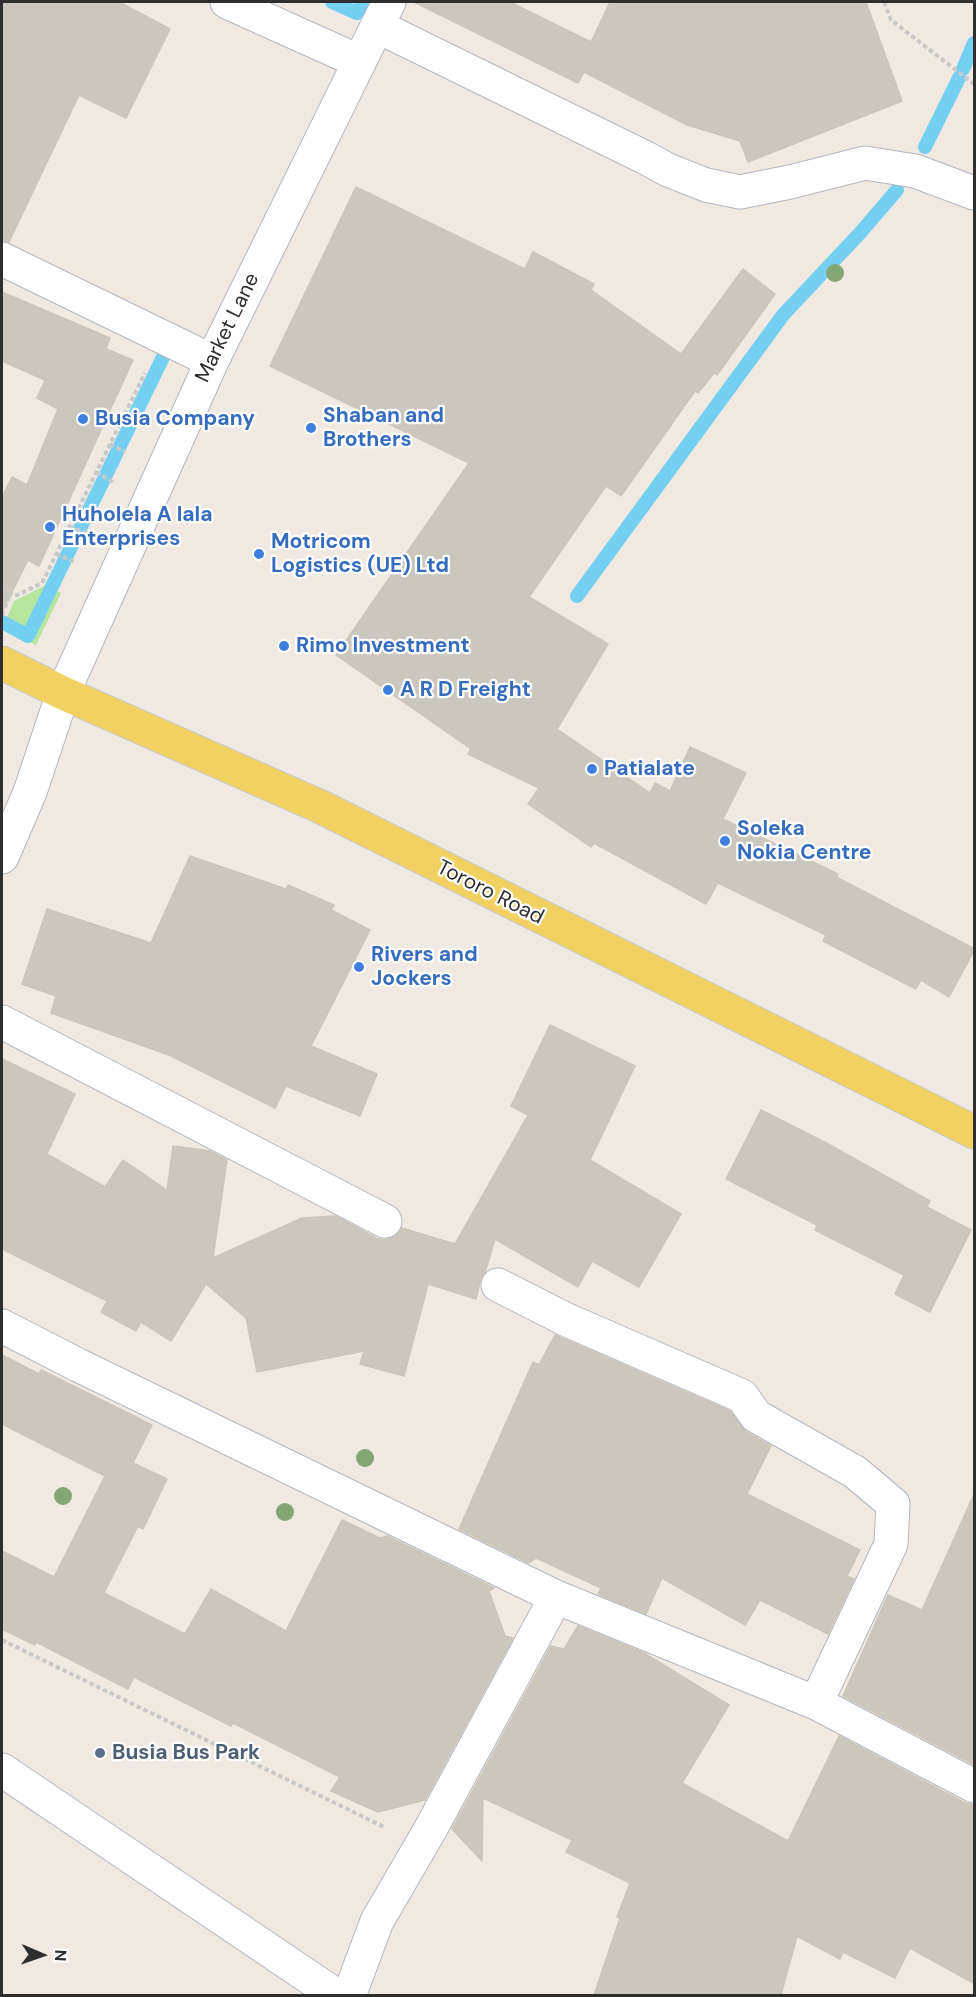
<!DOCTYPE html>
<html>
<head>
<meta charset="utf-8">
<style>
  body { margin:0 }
  #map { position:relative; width:976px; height:1997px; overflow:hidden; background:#efe9e1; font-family:"DM Sans",sans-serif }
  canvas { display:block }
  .frame { position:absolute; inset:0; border:3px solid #2e2e2e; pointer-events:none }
  .north { position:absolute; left:12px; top:1925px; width:60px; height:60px; -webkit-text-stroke:4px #fff; paint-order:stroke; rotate:92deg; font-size:16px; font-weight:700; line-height:24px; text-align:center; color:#2e2e2e }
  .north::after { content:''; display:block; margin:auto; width:21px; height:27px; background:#2e2e2e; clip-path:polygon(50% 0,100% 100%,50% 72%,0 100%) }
</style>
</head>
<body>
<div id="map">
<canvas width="976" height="1997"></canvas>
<div class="frame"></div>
<div class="north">N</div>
</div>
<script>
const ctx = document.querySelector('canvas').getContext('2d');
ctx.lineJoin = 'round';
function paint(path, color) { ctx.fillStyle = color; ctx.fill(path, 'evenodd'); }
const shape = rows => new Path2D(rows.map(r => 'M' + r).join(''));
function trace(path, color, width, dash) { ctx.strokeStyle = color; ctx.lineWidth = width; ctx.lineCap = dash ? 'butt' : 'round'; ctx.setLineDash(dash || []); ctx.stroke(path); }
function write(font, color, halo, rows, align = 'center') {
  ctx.font = font + ' "DM Sans",sans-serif'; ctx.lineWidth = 4.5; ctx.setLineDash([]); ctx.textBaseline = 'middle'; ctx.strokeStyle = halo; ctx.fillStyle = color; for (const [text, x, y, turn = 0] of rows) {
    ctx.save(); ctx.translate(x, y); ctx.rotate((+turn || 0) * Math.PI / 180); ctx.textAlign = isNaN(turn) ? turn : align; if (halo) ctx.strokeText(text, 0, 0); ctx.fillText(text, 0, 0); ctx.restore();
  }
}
paint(shape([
  [46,585,61,593,36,645,2,629,14,601]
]), '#b6e59e');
trace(shape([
  [332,2,357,13,363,2],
  [963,69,974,43],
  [925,147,959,78],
  [577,596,783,315,860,233,897,190],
  [2,622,28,636,164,355]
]), '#75cff0', 14);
const building = shape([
  [2,2,119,2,170,29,126,118,79,95,9,242,2,240,2,2],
  [414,2,510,2,591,42,610,2,866,2,902,101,748,162,740,141,687,125,584,72,578,83,414,2],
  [356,187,525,269,533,252,594,284,591,290,681,354,743,269,775,294,717,375,714,373,698,393,695,391,621,496,606,486,529,597,608,644,557,729,650,793,655,783,670,791,690,747,746,773,723,819,838,874,836,877,975,949,949,997,921,980,916,989,823,941,826,935,718,883,706,904,594,843,591,847,528,804,539,788,468,754,471,749,336,655,469,463,270,366,356,187],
  [2,292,110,338,106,349,133,360,39,566,28,560,2,612,2,497,12,477,27,485,58,409,37,398,45,380,2,361,2,292],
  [190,856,286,889,288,885,334,905,331,910,370,930,311,1046,377,1074,360,1116,286,1086,275,1108,169,1055,51,1013,56,996,22,984,47,909,151,943,190,856],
  [550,1025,635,1066,590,1160,681,1214,639,1287,592,1261,578,1287,495,1239,485,1273,481,1277,476,1299,428,1284,404,1376,360,1364,364,1351,257,1372,246,1318,206,1284,171,1341,141,1322,136,1331,101,1312,107,1301,2,1249,2,1059,75,1094,47,1154,105,1187,123,1160,167,1190,173,1146,210,1151,227,1160,213,1258,302,1218,336,1216,376,1238,385,1240,396,1236,402,1228,455,1244,528,1115,511,1106,550,1025],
  [761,1110,830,1145,930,1201,927,1207,971,1230,930,1312,895,1294,904,1275,815,1230,817,1225,726,1179,761,1110],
  [555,1335,730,1411,746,1432,771,1446,747,1494,860,1550,847,1576,854,1579,828,1634,760,1600,745,1625,662,1578,646,1614,598,1594,601,1588,536,1558,529,1563,459,1529,533,1362,539,1365,555,1335],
  [2,1355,39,1374,41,1370,152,1425,133,1463,167,1479,143,1529,138,1526,104,1593,185,1634,211,1589,286,1631,342,1520,380,1538,387,1536,494,1588,489,1591,505,1636,513,1638,425,1800,378,1812,331,1791,340,1777,233,1723,231,1726,134,1677,128,1689,36,1642,35,1645,2,1629,2,1551,54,1577,105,1476,2,1424,2,1355],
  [975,1492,975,1765,843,1696,888,1595,922,1610,975,1492],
  [578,1626,644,1653,729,1705,682,1783,788,1841,839,1736,965,1803,975,1805,975,1984,910,1948,895,1978,843,1952,840,1959,797,1936,781,1995,594,1995,620,1918,617,1917,630,1883,566,1852,572,1840,483,1798,482,1861,452,1829,551,1646,564,1649,578,1626]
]);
paint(building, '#cbc7bf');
trace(building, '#cbc5ba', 1.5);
const minor = shape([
  [227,2,358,61],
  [377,26,646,158,668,170,706,185,740,192,790,182,865,163,915,171,974,193],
  [2,259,212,361],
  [2,857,30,792,63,693,212,361,389,2],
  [2,1022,385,1221],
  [498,1285,567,1320,742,1396,756,1416,855,1472,893,1504,891,1544,816,1703],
  [2,1326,78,1365,556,1597,816,1703,974,1786],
  [2,1770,337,1996],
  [349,1996,377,1921,430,1830,556,1597]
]);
const major = shape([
  [2,663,63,693,319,806,974,1132]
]);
trace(minor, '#b4b7c1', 35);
trace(major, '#c9c9c9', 35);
trace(shape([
  [884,2,891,20,974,84],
  [122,419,138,426],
  [110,444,125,452],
  [96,472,113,482],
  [69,526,91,535],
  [56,554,77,563],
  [2,589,15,596,42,583,145,373],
  [2,615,11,593],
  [2,1640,384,1827]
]), '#c9c9c9', 4, [4.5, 3]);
trace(minor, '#fff', 33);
trace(major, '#f2d163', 33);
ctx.fillStyle = '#84a574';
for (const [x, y] of [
  [835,273],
  [365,1458],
  [63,1496],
  [285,1512]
]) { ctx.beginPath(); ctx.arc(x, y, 9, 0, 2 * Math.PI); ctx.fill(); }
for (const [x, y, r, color] of [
  [83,419,6,"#3f7fe0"],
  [311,428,6,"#3f7fe0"],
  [50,527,6,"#3f7fe0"],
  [259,554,6,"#3f7fe0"],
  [284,646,6,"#3f7fe0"],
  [388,690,6,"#3f7fe0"],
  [592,769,6,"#3f7fe0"],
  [725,841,6,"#3f7fe0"],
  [359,967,6,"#3f7fe0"],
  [100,1753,6,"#5c6f8a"]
]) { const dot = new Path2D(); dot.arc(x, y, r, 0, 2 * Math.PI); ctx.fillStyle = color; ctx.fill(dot); trace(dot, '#fff', 2); }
write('21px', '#2e2e2e', '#fff', [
  ["Market Lane",228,328,-64],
  ["Tororo Road",490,893,27]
]);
write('bold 21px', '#366cbe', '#fff', [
  ["Shaban and",323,416],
  ["Brothers",323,440],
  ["Busia Company",95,419],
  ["Huholela A lala",62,515],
  ["Enterprises",62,539],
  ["Motricom",271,542],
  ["Logistics (UE) Ltd",271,566],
  ["Rimo Investment",296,646],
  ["A R D Freight",400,690],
  ["Patialate",604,769],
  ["Soleka",737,829],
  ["Nokia Centre",737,853],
  ["Rivers and",371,955],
  ["Jockers",371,979]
], 'left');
write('bold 21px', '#4e5e75', '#fff', [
  ["Busia Bus Park",112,1753]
], 'left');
</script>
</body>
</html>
